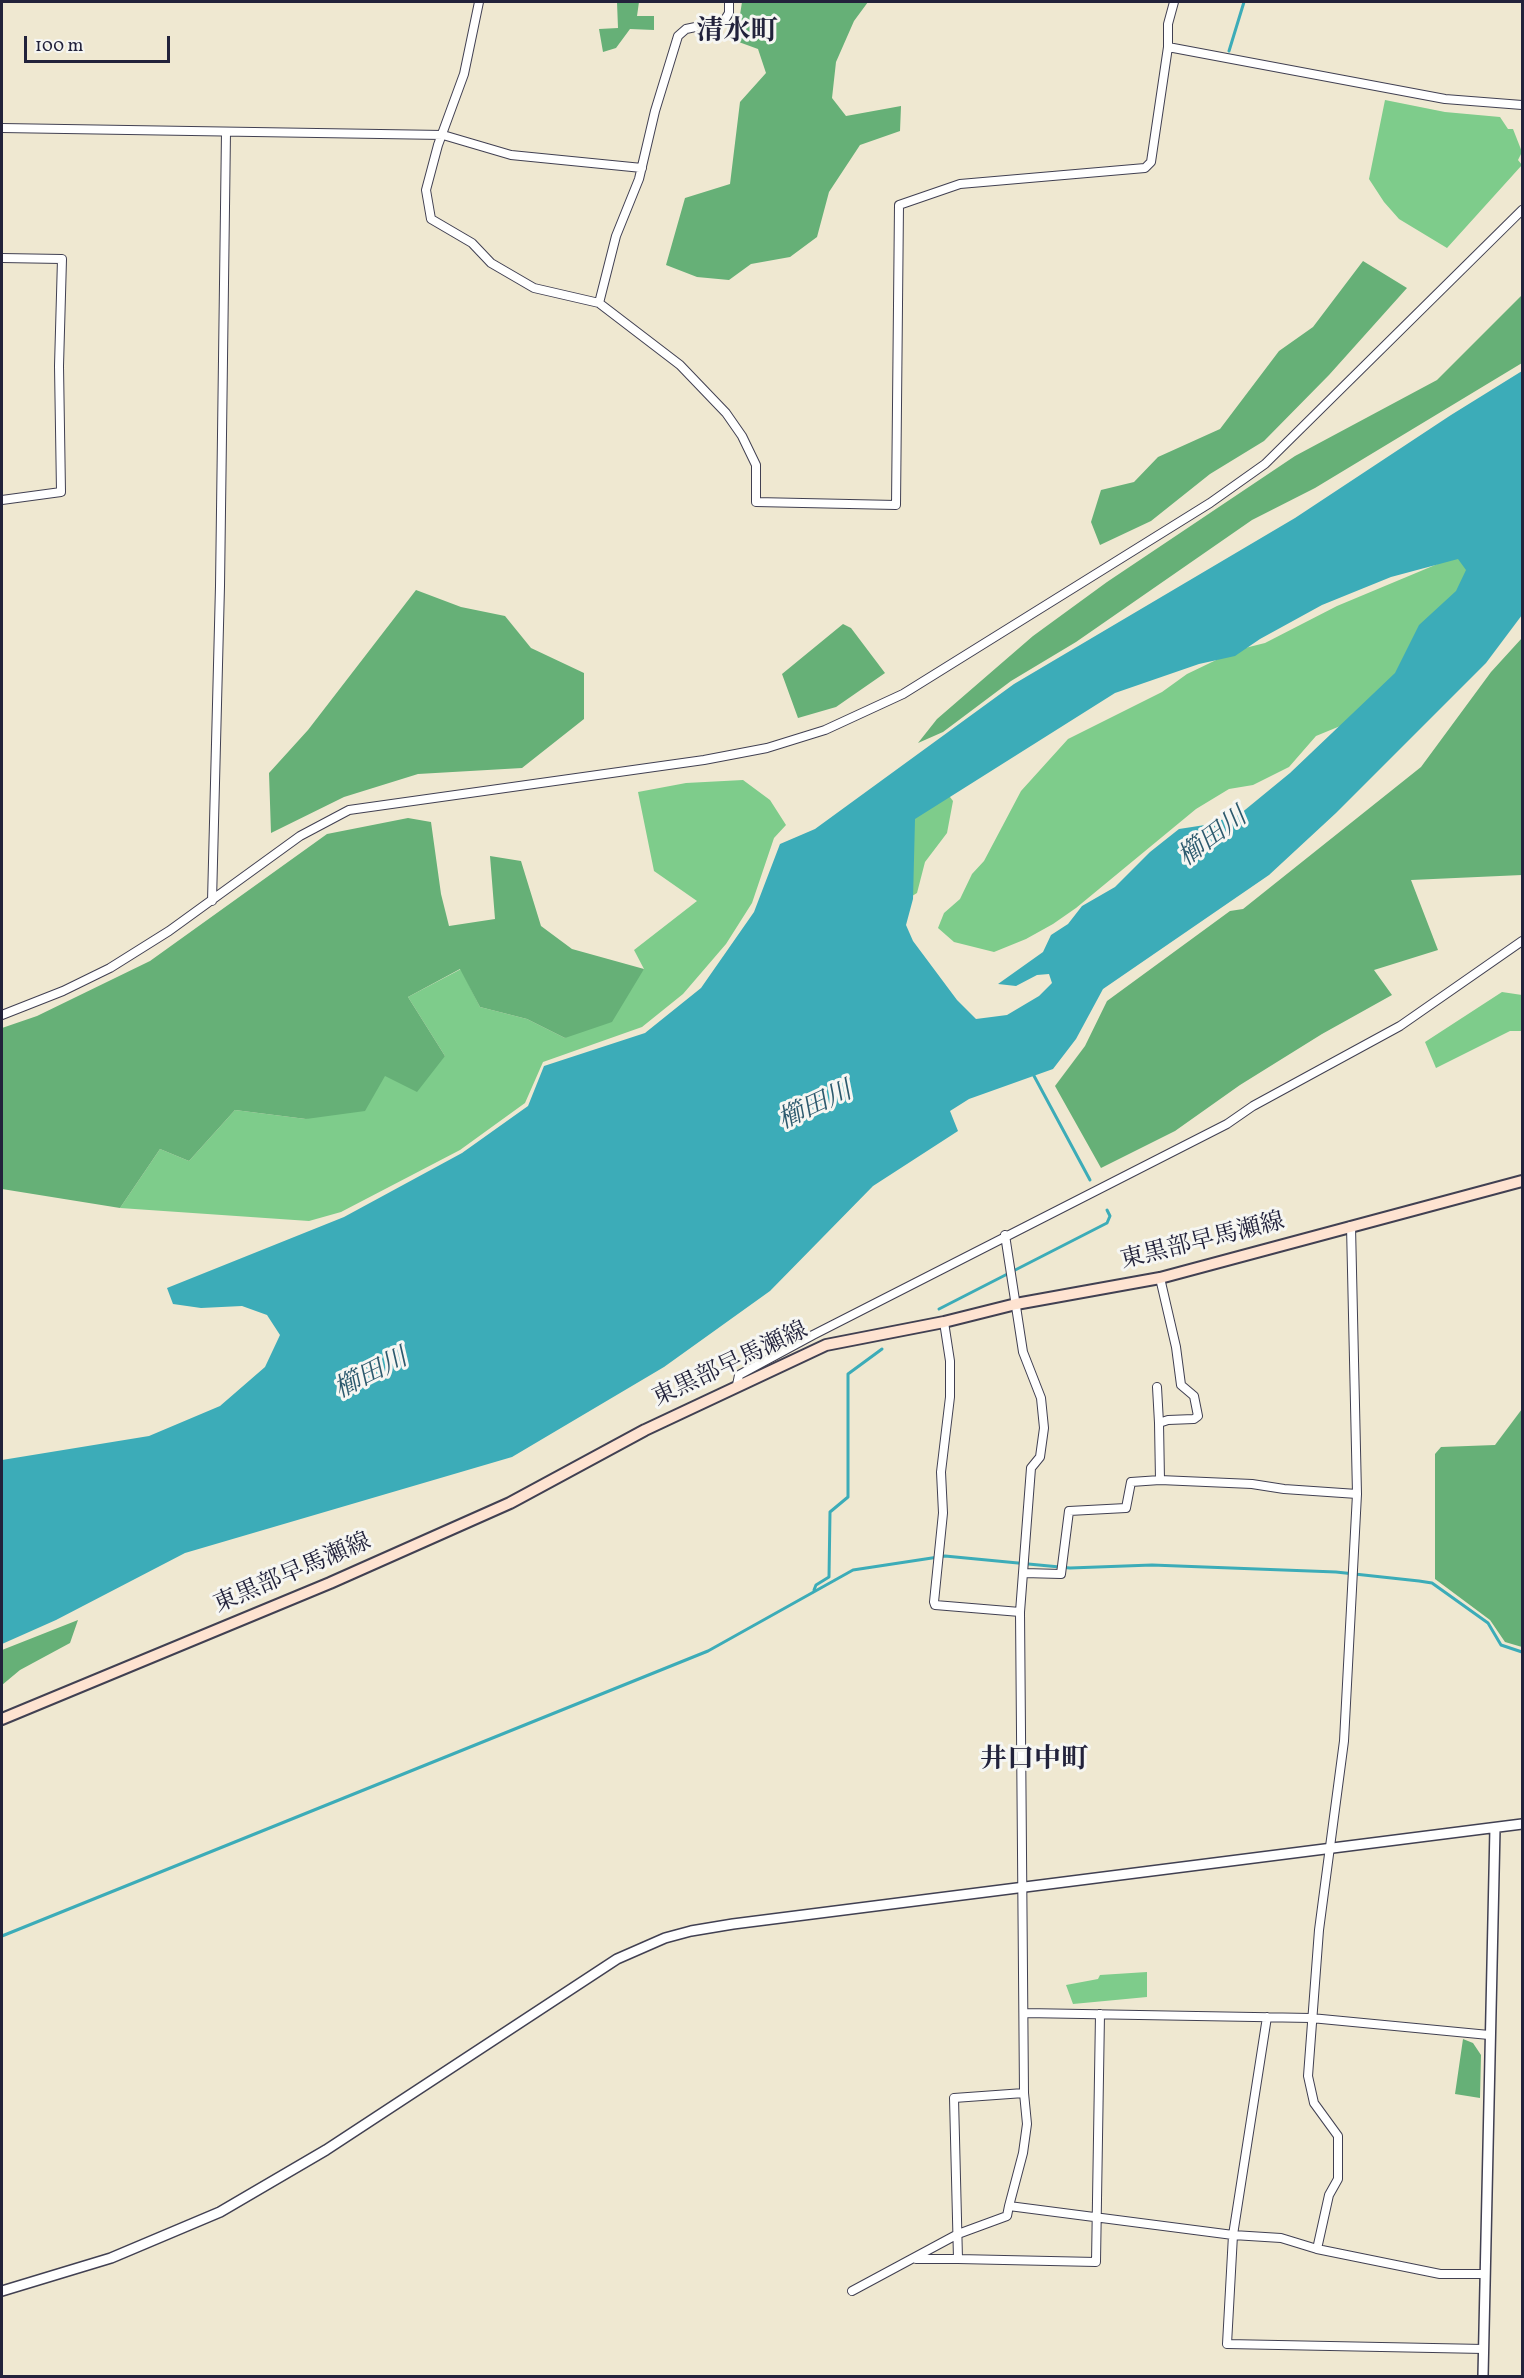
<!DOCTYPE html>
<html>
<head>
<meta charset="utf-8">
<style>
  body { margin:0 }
  #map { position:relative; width:1524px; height:2378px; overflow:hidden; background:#efe8d1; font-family:Vollkorn,serif }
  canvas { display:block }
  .frame { position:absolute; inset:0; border:3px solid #22223b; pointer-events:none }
  .scale { position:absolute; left:24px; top:36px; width:146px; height:27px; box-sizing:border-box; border:3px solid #22223b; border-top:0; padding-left:8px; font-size:18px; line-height:21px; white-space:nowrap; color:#22223b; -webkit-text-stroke:4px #f6f6f2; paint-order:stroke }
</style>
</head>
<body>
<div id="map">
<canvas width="1524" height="2378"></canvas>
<div class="frame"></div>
<div class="scale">100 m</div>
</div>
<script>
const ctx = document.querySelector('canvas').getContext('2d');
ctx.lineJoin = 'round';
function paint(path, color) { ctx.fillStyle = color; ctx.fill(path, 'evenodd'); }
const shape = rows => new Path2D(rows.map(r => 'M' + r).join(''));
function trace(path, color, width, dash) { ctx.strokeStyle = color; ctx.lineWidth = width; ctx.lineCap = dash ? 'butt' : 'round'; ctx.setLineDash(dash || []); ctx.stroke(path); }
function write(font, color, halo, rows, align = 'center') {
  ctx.font = font + ' Vollkorn,"Noto Serif JP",serif'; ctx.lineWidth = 6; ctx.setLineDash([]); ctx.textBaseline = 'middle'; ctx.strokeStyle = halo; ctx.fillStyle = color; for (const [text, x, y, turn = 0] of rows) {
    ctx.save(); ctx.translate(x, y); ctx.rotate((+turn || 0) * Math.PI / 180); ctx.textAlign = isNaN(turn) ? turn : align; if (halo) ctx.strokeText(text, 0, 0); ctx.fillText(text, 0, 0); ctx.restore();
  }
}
paint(shape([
  [1385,100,1445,112,1500,117,1508,129,1513,129,1522,152,1518,160,1522,165,1447,248,1399,219,1384,202,1369,179],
  [1471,550,1477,597,1350,722,1316,736,1289,767,1253,785,1229,789,1196,809,1076,908,1053,924,1026,939,994,952,954,942,938,928,944,913,960,899,972,874,984,861,1021,791,1068,739,1162,692,1187,674,1237,650,1265,643,1337,606],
  [743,780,770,800,786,825,774,838,752,903,726,944,683,994,642,1027,543,1062,525,1103,460,1150,341,1212,309,1221,120,1208,160,1149,189,1161,235,1110,306,1119,385,1075,445,1056,408,997,461,969,480,1007,527,1019,565,1038,644,969,634,950,697,901,654,871,638,792,686,783],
  [947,793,953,801,947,833,925,862,917,893,896,906,885,828],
  [1502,992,1522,995,1522,1031,1510,1031,1436,1068,1425,1042],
  [1147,1972,1147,1997,1073,2004,1066,1985,1098,1979,1100,1975]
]), '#7ecc8b');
paint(shape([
  [617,2,639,2,637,16,654,16,654,30,630,29,616,48,603,52,599,29,618,28],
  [742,2,868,2,854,21,836,62,832,98,846,116,901,106,900,131,860,145,829,192,817,237,790,257,751,264,729,280,697,277,666,265,685,198,730,184,740,102,766,73,758,49,736,41],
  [1363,261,1407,288,1329,375,1264,441,1210,474,1151,521,1100,545,1091,522,1101,490,1134,482,1158,457,1220,429,1279,351,1313,327],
  [1522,295,1522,363,1315,488,1252,520,1076,642,1011,681,943,732,918,743,937,719,1033,636,1107,582,1295,456,1437,380],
  [416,590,461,607,505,616,531,648,584,673,584,719,522,768,418,774,344,797,271,833,269,773,308,730],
  [843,624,851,628,885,673,836,707,798,718,782,674],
  [1522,638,1522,875,1411,880,1438,950,1374,970,1392,995,1322,1034,1240,1085,1175,1131,1101,1168,1055,1086,1085,1046,1107,1001,1230,911,1243,909,1421,767,1491,672],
  [408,818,431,822,441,894,449,926,495,919,490,856,521,861,541,926,572,949,644,969,612,1022,565,1038,527,1019,480,1007,460,969,408,997,445,1056,417,1092,385,1076,365,1111,306,1119,235,1110,189,1161,160,1149,120,1208,2,1189,2,1028,37,1016,150,961,327,834],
  [1522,1409,1522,1647,1505,1642,1490,1620,1435,1579,1435,1454,1441,1447,1495,1445],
  [78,1620,70,1643,20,1670,2,1685,2,1650],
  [1463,2039,1473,2043,1481,2055,1480,2098,1455,2094]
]), '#66b077');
paint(shape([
  [1522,371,1522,615,1486,663,1336,813,1269,875,1103,989,1076,1039,1053,1069,969,1099,950,1111,958,1131,873,1186,770,1291,664,1367,512,1457,185,1553,56,1620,2,1644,2,1460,149,1436,220,1406,265,1367,280,1335,267,1315,242,1306,201,1308,173,1304,167,1288,344,1217,462,1153,528,1106,544,1066,645,1033,701,988,754,912,780,844,815,829,1014,684,1295,518,1451,415],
  [1458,559,1466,570,1456,591,1419,625,1395,673,1290,773,1240,814,1205,825,1179,829,1150,852,1115,887,1082,906,1068,924,1051,935,1043,952,998,984,1016,986,1037,975,1049,974,1052,983,1039,996,1007,1015,976,1019,957,1000,913,941,906,925,913,899,915,819,1115,693,1199,664,1235,656,1260,639,1322,605,1391,577]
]), '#3cacb8');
trace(shape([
  [1229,51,1244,2],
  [1033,1074,1090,1180],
  [939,1309,1107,1223,1110,1216,1107,1210],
  [814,1590,816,1585,829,1577,830,1512,848,1497,848,1374,882,1349],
  [2,1936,708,1651,853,1570,945,1556,1070,1568,1152,1565,1336,1572,1419,1581,1432,1583,1488,1623,1501,1645,1522,1652]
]), '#3cacb8', 3);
const minor = shape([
  [479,2,464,74,438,145,426,190,431,219,472,243,491,263,534,288,599,303,680,365,726,413,742,436,756,465,756,502,896,505,899,205,960,184,1145,168,1151,162,1168,47,1168,24,1174,2],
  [1168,47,1445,99,1522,105],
  [2,128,443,135,511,155,642,168],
  [2,258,62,259,59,366,61,492,2,500],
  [599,303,616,236,639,179,655,111,678,36,686,29,724,21,729,13,729,2],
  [212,901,220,586,226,132],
  [2,1015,63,991,110,968,169,931,300,836,349,810,704,760,767,748,825,730,903,694,1210,503,1265,464,1522,210],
  [944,1322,950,1361,950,1397,941,1472,943,1513,934,1602,935,1605,1020,1612],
  [737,1385,739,1375,813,1335,1227,1124,1253,1106,1400,1026,1522,941],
  [1157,1387,1159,1423],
  [1160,1480,1252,1484,1284,1489,1357,1494],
  [1024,1573,1061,1574,1069,1511,1126,1508,1131,1482,1160,1480,1159,1423,1168,1420,1194,1419,1198,1416,1194,1396,1181,1385,1176,1347,1160,1278],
  [1025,2013,1311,2018,1489,2035],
  [1267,2017,1233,2235,1227,2344,1484,2349],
  [1009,2206,1023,2153,1027,2124,1024,2093],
  [1317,2249,1329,2195,1338,2179,1338,2136,1314,2103,1308,2076,1319,1930,1344,1741,1357,1494,1351,1226],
  [916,2259,958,2259,954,2098,1024,2093,1020,1612,1031,1468,1040,1457,1044,1428,1041,1398,1023,1352,1005,1235],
  [958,2259,1096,2262,1100,2014],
  [852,2291,958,2234,1007,2216,1009,2206,1233,2235,1281,2238,1317,2249,1440,2274,1485,2274]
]);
const tertiary = shape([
  [2,2291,111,2258,220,2212,326,2150,617,1959,665,1938,691,1931,733,1924,1522,1824],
  [1483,2376,1495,1828]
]);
const secondary = shape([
  [2,1719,330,1583,510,1503,645,1430,826,1345,944,1322,1016,1304,1160,1278,1522,1181]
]);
trace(minor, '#414052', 10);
trace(tertiary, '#414052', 12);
trace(secondary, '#414052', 14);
trace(minor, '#fff', 8);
trace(tertiary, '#fff', 9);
trace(secondary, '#fee3d1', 10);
write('24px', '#22223b', '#f6f6f2', [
  ["東黒部早馬瀬線",1203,1243,-14],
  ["東黒部早馬瀬線",731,1366,-25],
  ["東黒部早馬瀬線",293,1575,-23]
]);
write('italic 26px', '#2c596d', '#f6f6f2', [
  ["櫛田川",1214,839,-37],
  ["櫛田川",816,1108,-25],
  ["櫛田川",372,1376,-27]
]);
write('bold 27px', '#22223b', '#f6f6f2', [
  ["清水町",737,34],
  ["井口中町",1034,1762]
]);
</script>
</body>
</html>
